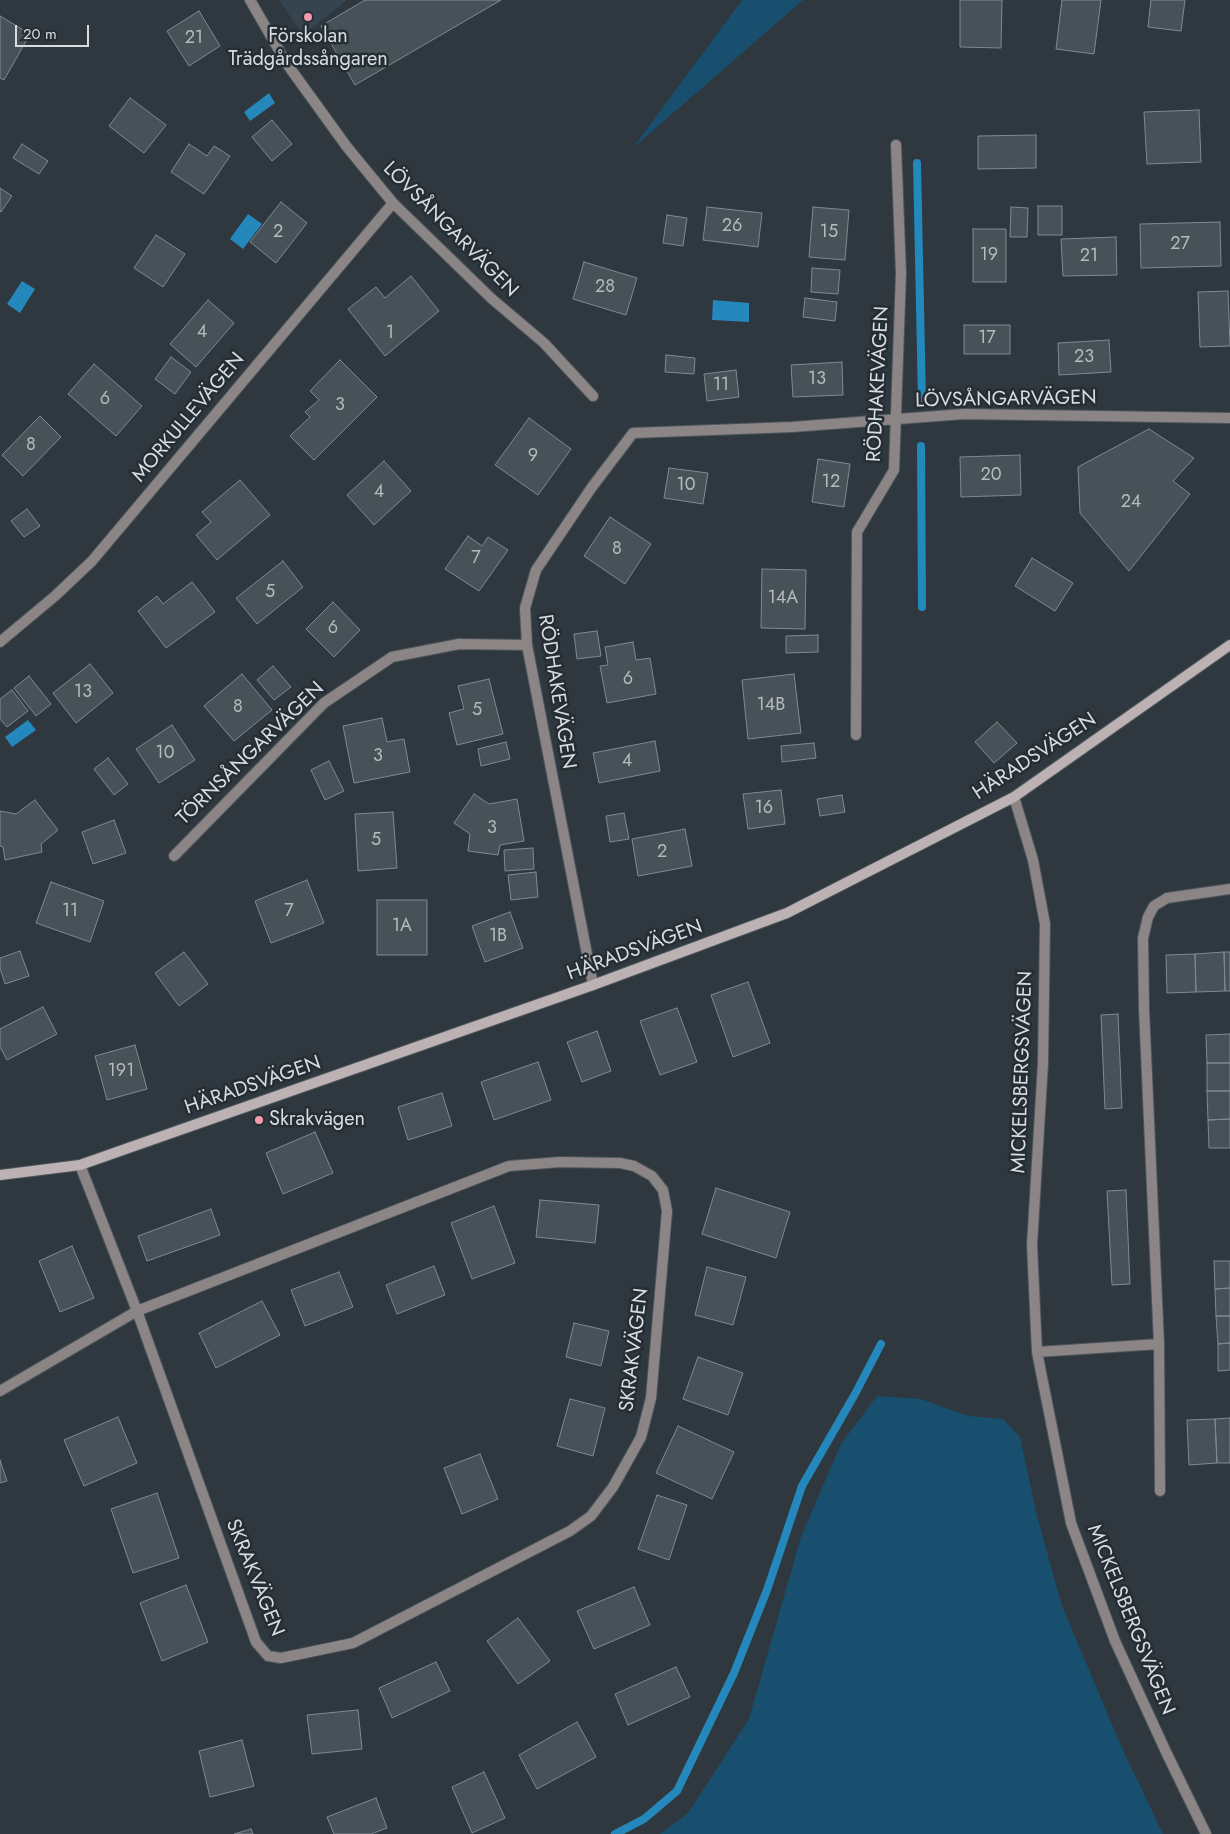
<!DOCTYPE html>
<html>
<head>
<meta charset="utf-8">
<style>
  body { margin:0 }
  #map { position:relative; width:1230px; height:1834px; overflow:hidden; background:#2f383f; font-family:Jost,sans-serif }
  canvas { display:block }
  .scale { position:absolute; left:15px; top:25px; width:74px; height:22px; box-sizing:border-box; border:2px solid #d8dde1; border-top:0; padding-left:6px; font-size:15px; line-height:18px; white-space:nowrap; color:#d8dde1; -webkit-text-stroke:4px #252e34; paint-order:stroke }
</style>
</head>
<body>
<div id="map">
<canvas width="1230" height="1834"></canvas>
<div class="scale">20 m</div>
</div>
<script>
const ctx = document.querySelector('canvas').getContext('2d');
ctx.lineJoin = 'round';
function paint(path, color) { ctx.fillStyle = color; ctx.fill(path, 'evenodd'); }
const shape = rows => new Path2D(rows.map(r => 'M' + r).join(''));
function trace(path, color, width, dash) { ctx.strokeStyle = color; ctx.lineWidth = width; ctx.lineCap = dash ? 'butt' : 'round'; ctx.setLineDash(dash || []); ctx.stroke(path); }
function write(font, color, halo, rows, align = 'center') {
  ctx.font = font + ' Jost,sans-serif'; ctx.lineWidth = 5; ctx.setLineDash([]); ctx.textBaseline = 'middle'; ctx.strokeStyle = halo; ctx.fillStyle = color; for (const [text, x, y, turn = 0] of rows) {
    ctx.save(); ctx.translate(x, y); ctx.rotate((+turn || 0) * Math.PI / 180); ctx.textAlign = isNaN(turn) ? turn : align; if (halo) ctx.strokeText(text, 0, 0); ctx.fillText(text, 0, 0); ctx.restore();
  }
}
paint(shape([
  [279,0,347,0,303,35]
]), '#36444f');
paint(shape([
  [742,0,803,0,633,148],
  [877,1396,921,1399,968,1416,1003,1419,1020,1437,1037,1516,1062,1606,1122,1748,1163,1834,660,1834,688,1813,749,1719,801,1537,841,1444]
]), '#184f6e');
paint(shape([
  [269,93,275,103,250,121,244,112],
  [248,214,262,224,243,249,230,239],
  [22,281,35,289,20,313,7,304],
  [713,300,749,303,749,322,712,320],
  [28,720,36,730,12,747,5,737]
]), '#2488bc');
trace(shape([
  [917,163,922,400],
  [921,446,922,607],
  [615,1834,644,1819,677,1791,734,1673,767,1590,802,1486,855,1394,881,1344]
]), '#2488bc', 8);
const building = shape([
  [365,0,501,0,355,85,321,26,365,0],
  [960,0,1002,0,1001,48,960,47,960,0],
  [1062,0,1101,0,1094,54,1056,49,1062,0],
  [1151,0,1185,0,1181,31,1148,27,1151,0],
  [199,11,220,46,189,66,167,31,199,11],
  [0,16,30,34,4,80,0,78,0,16],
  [130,98,166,125,144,153,109,126,130,98],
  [1199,110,1201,162,1147,164,1144,112,1199,110],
  [272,120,292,144,272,161,252,137,272,120],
  [1036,135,1036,168,978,169,978,136,1036,135],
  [22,144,48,161,39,174,13,158,22,144],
  [189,144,207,156,214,146,230,156,204,194,171,172,189,144],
  [0,188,12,196,1,212,0,211,0,188],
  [281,202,307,223,276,263,250,242,281,202],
  [1038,206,1062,206,1062,235,1038,235,1038,206],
  [707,207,762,213,758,247,703,240,707,207],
  [813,207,849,210,845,260,809,257,813,207],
  [1011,207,1028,208,1027,237,1010,237,1011,207],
  [667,215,687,218,683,246,663,243,667,215],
  [1220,222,1221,266,1141,268,1140,224,1220,222],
  [973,229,1006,229,1006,282,973,282,973,229],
  [156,235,185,254,163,287,134,268,156,235],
  [1116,237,1117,275,1063,276,1061,239,1116,237],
  [584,262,637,278,626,315,573,299,584,262],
  [812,268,840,270,838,294,811,292,812,268],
  [411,276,439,311,385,356,348,309,376,287,385,298,411,276],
  [1228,291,1230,346,1200,347,1198,292,1228,291],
  [805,298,837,302,835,321,803,317,805,298],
  [208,300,234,323,196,367,170,344,208,300],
  [964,325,1010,325,1010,354,964,354,964,325],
  [1109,340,1111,372,1059,375,1058,343,1109,340],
  [666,355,695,358,694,374,665,372,666,355],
  [171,357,191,372,175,394,155,379,171,357],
  [340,360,377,397,314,460,290,436,310,417,305,412,319,400,310,391,340,360],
  [842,362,843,395,793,397,791,365,842,362],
  [94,364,142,406,116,436,68,394,94,364],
  [736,370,739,397,707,401,704,374,736,370],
  [40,416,61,437,23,476,2,455,40,416],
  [529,418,571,449,538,495,495,465,529,418],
  [1149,429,1194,458,1173,481,1190,494,1129,571,1080,513,1078,467,1149,429],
  [1020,455,1021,495,961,497,960,457,1020,455],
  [818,459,850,464,844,507,812,502,818,459],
  [384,461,411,491,374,525,347,495,384,461],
  [669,468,708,473,703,504,664,498,669,468],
  [240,480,270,515,217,560,196,535,211,522,202,512,240,480],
  [27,509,40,526,24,537,11,521,27,509],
  [610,517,651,544,625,584,584,556,610,517],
  [468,536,482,546,488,537,508,550,479,591,445,569,468,536],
  [1032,558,1073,583,1055,611,1015,586,1032,558],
  [283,561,303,587,257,624,236,598,283,561],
  [762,569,806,570,805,629,761,628,762,569],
  [192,582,215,612,166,648,138,611,157,596,163,604,192,582],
  [333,602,360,630,334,657,306,629,333,602],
  [597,631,601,656,577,659,574,634,597,631],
  [818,635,818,652,786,653,786,636,818,635],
  [633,642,636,660,650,658,656,694,607,703,600,666,608,665,605,647,633,642],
  [90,664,113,693,76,723,53,693,90,664],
  [273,666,291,687,274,700,257,680,273,666],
  [242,674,272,710,234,741,204,706,242,674],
  [794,674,801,733,748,739,742,680,794,674],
  [29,676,51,704,36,716,14,688,29,676],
  [489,679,503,734,457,745,449,713,464,709,458,686,489,679],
  [12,690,28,711,7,727,0,719,0,699,12,690],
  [382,718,387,742,404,739,410,772,354,783,343,726,382,718],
  [997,722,1017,743,994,763,975,742,997,722],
  [172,725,195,760,159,783,136,749,172,725],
  [655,741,660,771,599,783,593,753,655,741],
  [506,742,510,759,481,766,478,749,506,742],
  [814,743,816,758,782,762,781,746,814,743],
  [108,758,128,784,114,795,94,769,108,758],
  [329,761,344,791,325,800,311,770,329,761],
  [781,790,785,824,748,829,743,794,781,790],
  [474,794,489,804,517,799,524,841,500,845,498,855,468,851,470,834,454,823,474,794],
  [842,795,845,812,820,816,817,799,842,795],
  [35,800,58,830,41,844,42,852,5,860,3,847,0,846,0,811,16,814,35,800],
  [393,812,397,868,358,871,355,814,393,812],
  [624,813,629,839,610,842,606,816,624,813],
  [114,820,126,853,93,864,82,832,114,820],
  [685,829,692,866,638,876,632,839,685,829],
  [533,848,534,869,505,871,504,850,533,848],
  [536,872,538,897,511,900,508,875,536,872],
  [307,880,324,923,271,943,255,901,307,880],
  [51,882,104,901,90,942,36,923,51,882],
  [377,900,427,900,427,955,377,955,377,900],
  [510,912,523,948,485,962,472,926,510,912],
  [20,951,29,976,5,984,0,968,0,958,20,951],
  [184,952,208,984,179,1006,155,973,184,952],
  [1224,952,1230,952,1230,991,1225,991,1224,952],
  [1224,952,1225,991,1196,992,1195,954,1224,952],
  [1195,954,1196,992,1167,993,1166,955,1195,954],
  [748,982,770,1043,733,1057,711,995,748,982],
  [43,1007,57,1034,7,1060,0,1047,0,1029,43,1007],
  [677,1008,697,1062,660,1075,640,1021,677,1008],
  [1118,1014,1122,1108,1105,1109,1101,1015,1118,1014],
  [597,1031,611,1071,582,1082,567,1042,597,1031],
  [1230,1034,1230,1063,1207,1063,1206,1035,1230,1034],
  [135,1045,147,1089,107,1100,95,1056,135,1045],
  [538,1062,551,1100,494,1120,481,1082,538,1062],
  [1207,1063,1230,1063,1230,1091,1207,1091,1207,1063],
  [1207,1091,1230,1091,1230,1119,1208,1120,1207,1091],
  [442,1093,452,1126,408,1140,398,1107,442,1093],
  [1230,1119,1230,1148,1209,1148,1208,1120,1230,1119],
  [315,1132,333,1173,283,1194,266,1153,315,1132],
  [716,1188,790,1212,776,1258,702,1234,716,1188],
  [1126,1190,1130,1284,1112,1285,1107,1191,1126,1190],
  [540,1200,599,1205,595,1243,536,1237,540,1200],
  [494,1206,515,1263,472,1279,451,1223,494,1206],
  [211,1209,220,1235,147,1261,138,1236,211,1209],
  [72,1246,94,1298,60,1312,39,1261,72,1246],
  [1214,1261,1230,1261,1230,1288,1215,1289,1214,1261],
  [434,1266,445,1295,397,1314,386,1285,434,1266],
  [707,1267,746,1277,733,1325,695,1315,707,1267],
  [339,1272,353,1307,305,1326,291,1290,339,1272],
  [1230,1288,1230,1316,1216,1316,1215,1289,1230,1288],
  [262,1301,280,1335,216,1368,199,1333,262,1301],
  [1216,1316,1230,1316,1230,1343,1218,1344,1216,1316],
  [574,1323,609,1331,601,1366,566,1357,574,1323],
  [1230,1343,1230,1370,1218,1371,1218,1344,1230,1343],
  [698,1357,743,1373,728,1415,683,1399,698,1357],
  [570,1399,605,1408,593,1456,557,1446,570,1399],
  [118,1417,137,1463,84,1486,64,1440,118,1417],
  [1230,1418,1230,1463,1217,1463,1215,1419,1230,1418],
  [1215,1419,1217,1463,1189,1465,1187,1420,1215,1419],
  [678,1426,734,1452,712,1499,656,1473,678,1426],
  [480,1454,498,1499,462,1514,444,1468,480,1454],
  [0,1460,7,1481,0,1483,0,1460],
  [157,1493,179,1558,133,1573,111,1509,157,1493],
  [657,1495,687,1505,669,1560,638,1549,657,1495],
  [186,1585,208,1642,162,1661,140,1603,186,1585],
  [634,1587,650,1625,594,1649,577,1611,634,1587],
  [518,1618,550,1661,518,1684,487,1641,518,1618],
  [436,1662,450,1691,392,1718,379,1688,436,1662],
  [676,1667,690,1697,628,1725,615,1694,676,1667],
  [358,1710,362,1749,312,1754,307,1715,358,1710],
  [577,1722,596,1757,537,1789,519,1755,577,1722],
  [242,1740,254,1786,210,1797,199,1751,242,1740],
  [484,1772,505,1818,472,1833,452,1787,484,1772],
  [376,1798,387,1828,371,1834,334,1834,327,1817,376,1798],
  [251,1829,253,1834,234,1834,251,1829]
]);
paint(building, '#475158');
trace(building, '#7f8a91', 1);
const street = shape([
  [250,0,287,64,347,147,393,203,492,299,544,343,593,396],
  [0,642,55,596,92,561,393,203],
  [856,735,857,532,894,470,901,273,896,145],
  [1014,797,1033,860,1045,924,1043,1063,1032,1245,1037,1352,1071,1523,1115,1641,1167,1754,1206,1834],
  [174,856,324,703,392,657,459,644,527,645],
  [593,985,527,645,525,608,536,570,592,487,633,433,792,427,964,414,1230,418],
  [1037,1352,1159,1344],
  [0,1391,137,1311,509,1166,560,1162,620,1163,634,1166,652,1176,663,1190,667,1211,651,1398,641,1437,613,1487,591,1516,570,1531,353,1643,281,1658,268,1656,256,1642,137,1311,80,1165],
  [1160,1491,1159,1344,1144,1009,1143,938,1148,917,1154,906,1167,898,1230,889]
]);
const secondary = shape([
  [0,1175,80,1165,593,985,787,913,1014,797,1230,645]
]);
trace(street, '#4d565c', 12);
trace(secondary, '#4d565c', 12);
trace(street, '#8c8586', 10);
trace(secondary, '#bcb2b3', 10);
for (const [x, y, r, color] of [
  [308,17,5,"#f39aab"],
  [259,1120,5,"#f39aab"]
]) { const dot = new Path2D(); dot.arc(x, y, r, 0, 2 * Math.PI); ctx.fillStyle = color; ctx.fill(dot); trace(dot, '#252e34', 2); }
write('18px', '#b4babf', null, [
  ["21",194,39],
  ["26",732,227],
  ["2",278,233],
  ["15",829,233],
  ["27",1180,245],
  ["19",989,256],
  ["21",1089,257],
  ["28",605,288],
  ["4",202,333],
  ["1",390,334],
  ["17",987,339],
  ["23",1084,358],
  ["13",817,380],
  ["11",721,386],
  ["6",105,400],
  ["3",340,406],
  ["8",31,446],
  ["9",533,457],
  ["20",991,476],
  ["12",831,483],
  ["10",686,486],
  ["4",379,493],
  ["24",1131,503],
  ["8",617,550],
  ["7",476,559],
  ["5",270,593],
  ["14A",783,599],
  ["6",333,629],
  ["6",628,680],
  ["13",83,693],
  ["14B",771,706],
  ["8",238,708],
  ["5",477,711],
  ["10",165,754],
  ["3",378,757],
  ["4",627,762],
  ["16",764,809],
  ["3",492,829],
  ["5",376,841],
  ["2",662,853],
  ["11",70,912],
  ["7",289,912],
  ["1A",402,927],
  ["1B",498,937],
  ["191",121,1072]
]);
write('20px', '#d8dde1', '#252e34', [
  ["Förskolan",308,37],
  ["Trädgårdssångaren",308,60],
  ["Skrakvägen",269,1120,"left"]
]);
write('20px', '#d8dde1', '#252e34', [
  ["LÖVSÅNGARVÄGEN",450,230,45],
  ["RÖDHAKEVÄGEN",879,384,-87],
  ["LÖVSÅNGARVÄGEN",1006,400,-1],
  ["MORKULLEVÄGEN",189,418,-50],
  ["RÖDHAKEVÄGEN",556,692,81],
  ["TÖRNSÅNGARVÄGEN",251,754,-44],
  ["HÄRADSVÄGEN",1035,757,-33],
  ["HÄRADSVÄGEN",635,951,-20],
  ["MICKELSBERGSVÄGEN",1023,1072,-88],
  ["HÄRADSVÄGEN",253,1086,-19],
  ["SKRAKVÄGEN",635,1350,-83],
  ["SKRAKVÄGEN",254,1578,68],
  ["MICKELSBERGSVÄGEN",1130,1620,68]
]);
</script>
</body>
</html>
